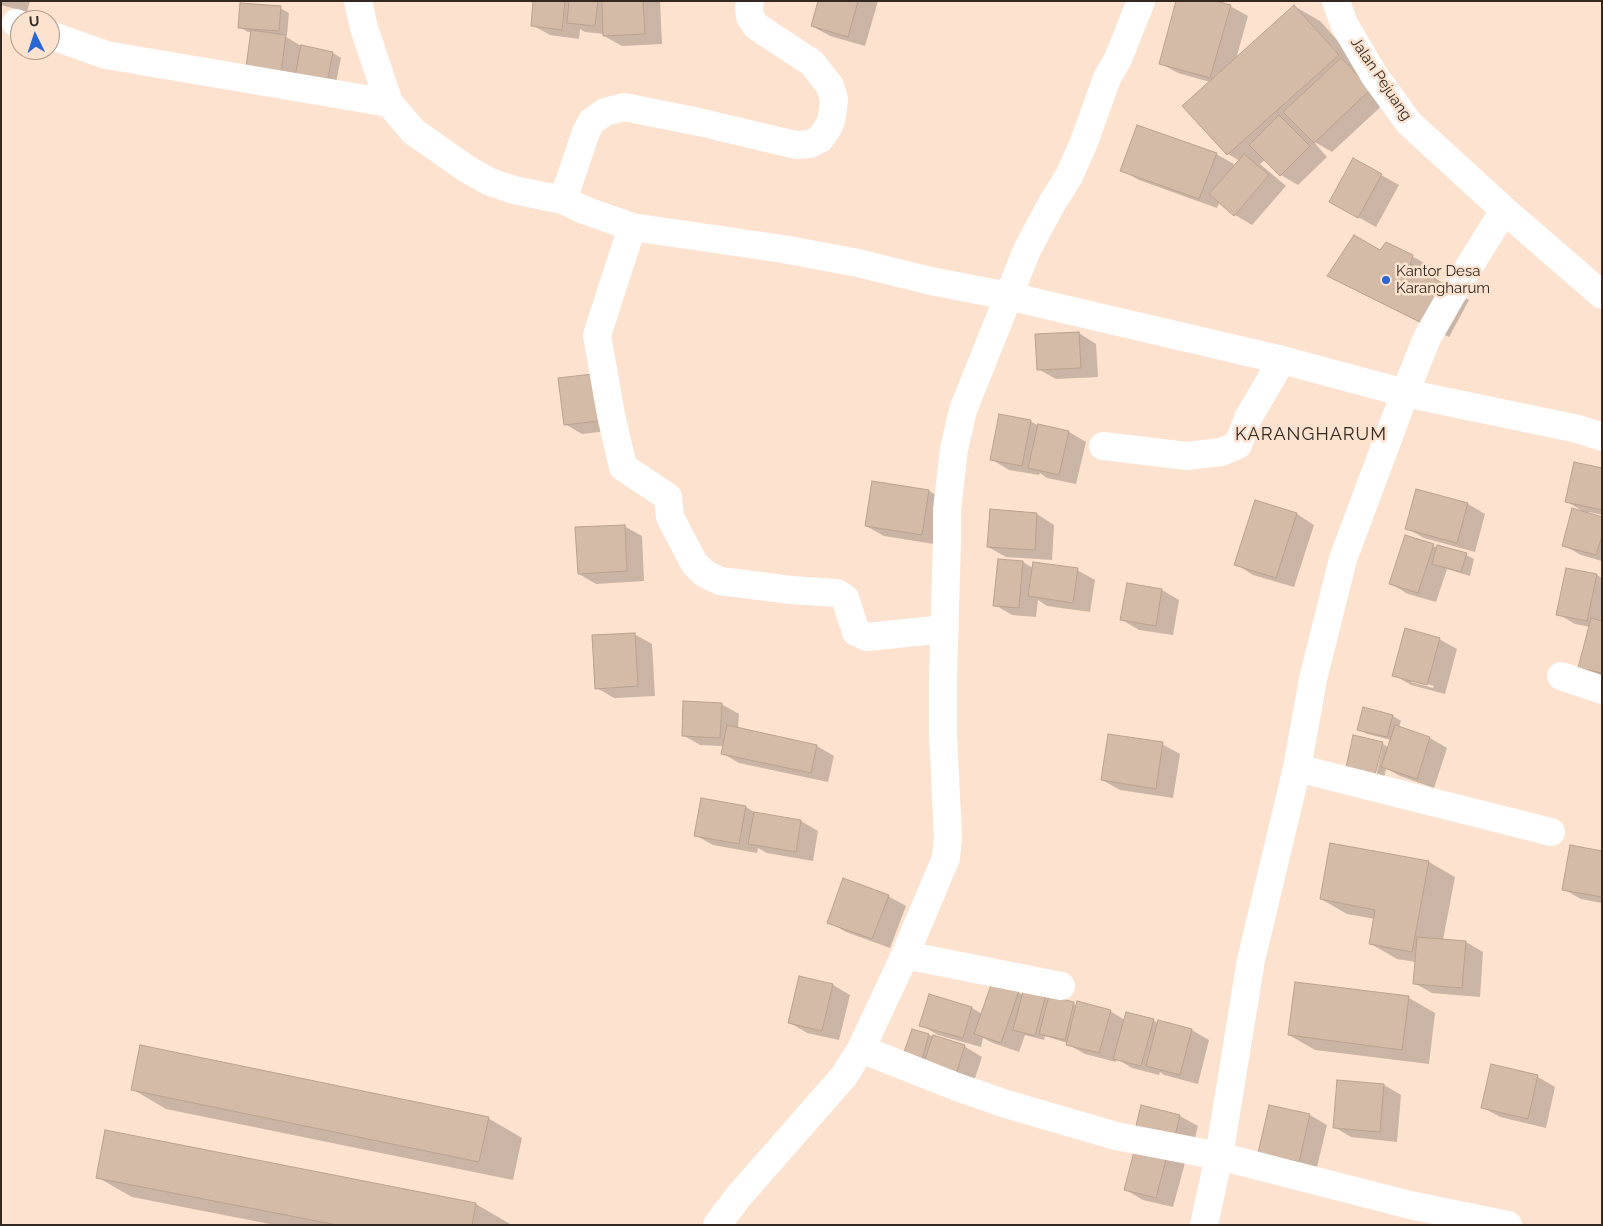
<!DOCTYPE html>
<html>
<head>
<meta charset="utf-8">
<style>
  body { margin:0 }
  #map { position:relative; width:1603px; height:1226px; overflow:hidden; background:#fce2cf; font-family:Raleway,sans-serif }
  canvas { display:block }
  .frame { position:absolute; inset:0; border:2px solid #332922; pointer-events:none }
  .north { position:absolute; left:10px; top:10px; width:50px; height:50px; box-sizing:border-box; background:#fce2cf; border:1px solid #ac988a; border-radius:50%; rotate:356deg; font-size:14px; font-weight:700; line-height:20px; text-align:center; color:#332922 }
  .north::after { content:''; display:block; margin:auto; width:18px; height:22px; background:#2a67d4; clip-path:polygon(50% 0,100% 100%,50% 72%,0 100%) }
</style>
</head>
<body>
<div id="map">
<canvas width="1603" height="1226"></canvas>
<div class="frame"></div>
<div class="north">U</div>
</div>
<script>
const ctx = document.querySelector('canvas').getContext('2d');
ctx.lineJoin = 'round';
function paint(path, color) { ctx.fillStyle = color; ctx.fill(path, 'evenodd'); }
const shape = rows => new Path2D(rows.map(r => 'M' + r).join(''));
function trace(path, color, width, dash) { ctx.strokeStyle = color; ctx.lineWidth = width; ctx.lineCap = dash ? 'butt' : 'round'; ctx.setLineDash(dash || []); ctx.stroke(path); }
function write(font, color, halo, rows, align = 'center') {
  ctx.font = font + ' Raleway,sans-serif'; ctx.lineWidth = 5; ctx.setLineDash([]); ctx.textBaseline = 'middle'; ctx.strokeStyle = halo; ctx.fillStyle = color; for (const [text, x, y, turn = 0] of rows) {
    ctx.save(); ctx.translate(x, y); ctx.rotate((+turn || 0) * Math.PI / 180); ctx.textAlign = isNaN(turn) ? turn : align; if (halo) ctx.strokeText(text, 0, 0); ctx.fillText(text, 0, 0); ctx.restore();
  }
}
paint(shape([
  [1,1,30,1,27,12,1,5],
  [535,1,660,1,662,44,622,46,604,36,604,34,585,32,580,29,579,39,550,35,532,25],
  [819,1,878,1,865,46,830,36,812,26],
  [1230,6,1248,16,1236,59,1294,6,1320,21,1364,70,1388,100,1332,152,1313,141,1327,157,1298,185,1281,175,1265,160,1260,164,1286,186,1252,225,1235,215,1220,201,1217,208,1139,180,1122,170,1216,154,1234,164,1232,170,1240,161,1228,154,1184,106,1210,82,1178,73,1160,63],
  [280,8,289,13,287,35,283,35,303,47,333,53,341,58,335,87,264,85,252,32,248,32,239,27],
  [1381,175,1399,185,1376,227,1331,202],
  [1380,251,1412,256,1438,271,1435,281,1469,300,1449,337,1355,290,1329,275],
  [1079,333,1096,344,1098,377,1056,379,1038,369],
  [560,379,616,430,582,434,565,424],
  [1030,421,1039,426,1069,432,1086,442,1076,484,1047,478,1040,473,1039,475,1009,470,991,459],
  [1602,470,1602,515,1589,512,1589,514,1602,518,1602,561,1581,555,1563,545,1586,513,1566,501],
  [929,491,946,501,940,545,884,536,866,526],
  [1256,502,1297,514,1314,525,1294,587,1253,575,1236,564],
  [1468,504,1485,514,1475,552,1424,538,1406,528],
  [1037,514,1054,525,1052,560,1006,557,988,547],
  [624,526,642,536,644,581,596,584,579,574],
  [1433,546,1438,548,1466,555,1474,559,1470,576,1447,569,1436,602,1408,594,1391,584],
  [1023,562,1033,568,1077,570,1095,580,1090,612,1047,606,1038,600,1036,617,1012,615,995,605],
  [1567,569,1597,575,1602,578,1602,678,1580,667,1590,627,1575,624,1558,614],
  [1162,590,1179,600,1173,635,1139,630,1122,620],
  [634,634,652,644,655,696,614,698,597,688],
  [1439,639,1457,649,1445,694,1411,685,1394,675],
  [1411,679,1434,686,1433,688,1411,682],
  [721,704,739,714,738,729,817,746,834,756,828,782,739,763,722,753,723,746,700,745,683,735],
  [1364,709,1393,716,1401,721,1399,728,1430,738,1447,748,1434,788,1400,776,1386,768,1384,779,1376,777,1383,744,1389,748,1391,740,1367,734,1359,729],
  [1162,744,1180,754,1173,798,1120,790,1102,780],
  [746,807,756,813,801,821,818,831,813,861,767,853,758,848,757,853,713,845,695,835],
  [1602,852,1602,903,1581,899,1563,889],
  [1429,862,1455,877,1443,940,1466,942,1483,952,1480,997,1432,993,1414,983,1416,962,1397,959,1371,944,1375,919,1347,914,1321,899],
  [888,896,906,906,890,948,846,932,829,922],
  [800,977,833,985,850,995,839,1040,807,1033,789,1022],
  [1296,983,1409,998,1435,1013,1429,1064,1315,1050,1289,1035],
  [1018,992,1023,995,1050,997,1077,1005,1110,1011,1125,1020,1153,1020,1158,1023,1158,1021,1192,1030,1209,1040,1198,1084,1164,1075,1160,1072,1159,1075,1132,1068,1117,1059,1116,1062,1085,1054,1067,1044,1067,1043,1045,1036,1044,1040,1025,1035,1019,1052,993,1043,983,1038,981,1047,938,1035,921,1025,930,995,972,1008,982,1014],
  [913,1030,964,1046,982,1057,971,1090,922,1070],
  [1492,1066,1538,1077,1555,1087,1546,1128,1500,1117,1482,1107],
  [1384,1085,1401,1095,1397,1142,1351,1137,1334,1127],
  [132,1089,488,1118,522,1138,513,1180,166,1109],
  [1142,1106,1180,1116,1198,1126,1192,1149],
  [1270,1106,1310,1115,1327,1125,1316,1171,1277,1162],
  [1167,1153,1185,1163,1173,1207,1143,1200,1126,1190],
  [97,1177,476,1204,510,1224,275,1225,132,1197]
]), '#0003');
const building = shape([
  [533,1,565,1,562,30,531,26,533,1],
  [569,1,598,1,595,26,567,23,569,1],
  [602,1,643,1,645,34,603,36,602,1],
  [818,1,858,1,848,37,811,26,818,1],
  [1176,1,1216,1,1231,5,1210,78,1159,64,1176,1],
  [240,3,281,6,279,31,238,28,240,3],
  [1294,5,1339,55,1227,155,1182,106,1294,5],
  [251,30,286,35,280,80,245,75,251,30],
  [301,45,333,52,327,83,295,76,301,45],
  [1341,58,1371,89,1314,143,1283,112,1341,58],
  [1279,115,1310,146,1280,176,1249,145,1279,115],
  [1137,125,1217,153,1199,199,1120,171,1137,125],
  [1244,154,1269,175,1234,216,1209,194,1244,154],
  [1353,158,1382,174,1358,218,1329,202,1353,158],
  [1354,235,1380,250,1386,242,1413,255,1410,265,1444,284,1422,323,1327,276,1354,235],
  [1079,332,1081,368,1037,370,1035,334,1079,332],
  [593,374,598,421,564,425,558,378,593,374],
  [999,414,1031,420,1022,466,990,460,999,414],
  [1038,424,1069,431,1059,475,1028,468,1038,424],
  [1574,462,1602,468,1602,510,1565,502,1574,462],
  [872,481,929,490,922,535,865,526,872,481],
  [1416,489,1468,503,1457,543,1405,529,1416,489],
  [1255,500,1297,513,1276,578,1234,565,1255,500],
  [1572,508,1602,517,1602,536,1596,555,1562,546,1572,508],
  [990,509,1037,513,1035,550,987,547,990,509],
  [625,525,627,571,578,574,575,527,625,525],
  [1405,535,1434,544,1418,593,1389,584,1405,535],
  [1437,545,1467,553,1461,572,1432,564,1437,545],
  [998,559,1023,561,1019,608,993,606,998,559],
  [1033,562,1078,568,1073,603,1028,596,1033,562],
  [1566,568,1597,574,1587,621,1556,615,1566,568],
  [1127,583,1162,589,1156,626,1120,620,1127,583],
  [1591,618,1602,621,1602,673,1578,668,1591,618],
  [1405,628,1440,638,1427,685,1392,676,1405,628],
  [635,633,638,686,595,689,592,635,635,633],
  [683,701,722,703,720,738,682,736,683,701],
  [1363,707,1393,715,1387,737,1357,730,1363,707],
  [727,725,817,745,811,773,721,754,727,725],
  [1395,725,1430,737,1417,779,1381,767,1395,725],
  [1108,734,1163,742,1156,789,1101,780,1108,734],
  [1353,735,1383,742,1375,775,1346,768,1353,735],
  [701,798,746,806,739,844,694,836,701,798],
  [754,812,801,820,796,852,748,844,754,812],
  [1330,843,1429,861,1412,952,1369,944,1375,910,1320,899,1330,843],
  [1570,845,1602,851,1602,897,1562,890,1570,845],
  [843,878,889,895,872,939,827,923,843,878],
  [1417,937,1466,941,1462,988,1413,984,1417,937],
  [799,976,833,984,822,1031,788,1023,799,976],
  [992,982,1019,991,1001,1043,974,1034,992,982],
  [1295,982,1409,996,1402,1050,1288,1035,1295,982],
  [1024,988,1046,994,1035,1036,1013,1030,1024,988],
  [929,994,972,1007,963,1038,919,1026,929,994],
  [1049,996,1074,1002,1065,1040,1039,1034,1049,996],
  [1077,1001,1111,1010,1099,1053,1066,1045,1077,1001],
  [1126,1012,1154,1019,1141,1066,1113,1059,1126,1012],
  [1158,1020,1192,1029,1180,1075,1146,1066,1158,1020],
  [912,1029,929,1034,920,1067,901,1061,912,1029],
  [933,1035,965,1045,954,1081,921,1071,933,1035],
  [140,1045,489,1117,479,1162,131,1090,140,1045],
  [1491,1064,1538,1075,1528,1119,1481,1108,1491,1064],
  [1337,1080,1384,1084,1380,1132,1333,1128,1337,1080],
  [1141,1105,1180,1115,1174,1140,1135,1130,1141,1105],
  [1269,1105,1310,1114,1299,1162,1258,1153,1269,1105],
  [105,1130,476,1203,472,1225,337,1225,96,1178,105,1130],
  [1136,1144,1168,1152,1156,1198,1124,1190,1136,1144]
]);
paint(building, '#d4bba8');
trace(building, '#b9a18e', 1);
trace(shape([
  [358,1,364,28,389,103,414,132,467,169,490,182,514,190,563,200,584,210,632,227,783,249,858,263,931,281,1008,296,1282,360,1405,393,1578,429,1602,437],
  [1336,1,1344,24,1374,75,1409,123,1504,210,1602,295],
  [16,23,20,25],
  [50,35,106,55,389,103],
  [563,200,586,132,592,121,605,112,624,107,699,122,796,145,810,144,820,139,829,126,832,117,834,99,830,86,812,63,756,26,750,17,749,8,750,1],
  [632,227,597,335,611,415,623,467,668,497,670,517,694,563,705,574,720,581,791,590,837,593,845,598,856,632,867,637,945,629],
  [1103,446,1187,456,1221,452,1238,445,1248,418,1282,360],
  [1561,676,1602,690],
  [1297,768,1551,832],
  [905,955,1061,986],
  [861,1049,957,1087,1006,1104,1116,1136,1219,1156,1410,1205,1508,1225],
  [717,1225,738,1197,844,1076,861,1049,905,955,946,858,948,838,943,733,943,678,947,540,947,510,954,449,963,410,1027,250,1052,203,1069,176,1084,142,1107,78,1118,59,1141,1],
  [1204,1225,1219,1156,1251,960,1297,768,1313,679,1343,559,1405,393,1427,338,1451,296,1504,210]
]), '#fff', 28);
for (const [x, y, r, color] of [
  [1386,280,5,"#2a67d4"]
]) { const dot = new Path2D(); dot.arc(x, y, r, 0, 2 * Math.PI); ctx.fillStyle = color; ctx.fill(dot); trace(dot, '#fce2cf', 2); }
write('15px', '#332922', '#fce2cf', [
  ["Jalan Pejuang",1381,79,56]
]);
write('15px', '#332922', '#fce2cf', [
  ["Kantor Desa",1396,271],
  ["Karangharum",1396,288]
], 'left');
ctx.letterSpacing = '1px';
write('18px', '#332922', '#fce2cf', [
  ["KARANGHARUM",1311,435]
]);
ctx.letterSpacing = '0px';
</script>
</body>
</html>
